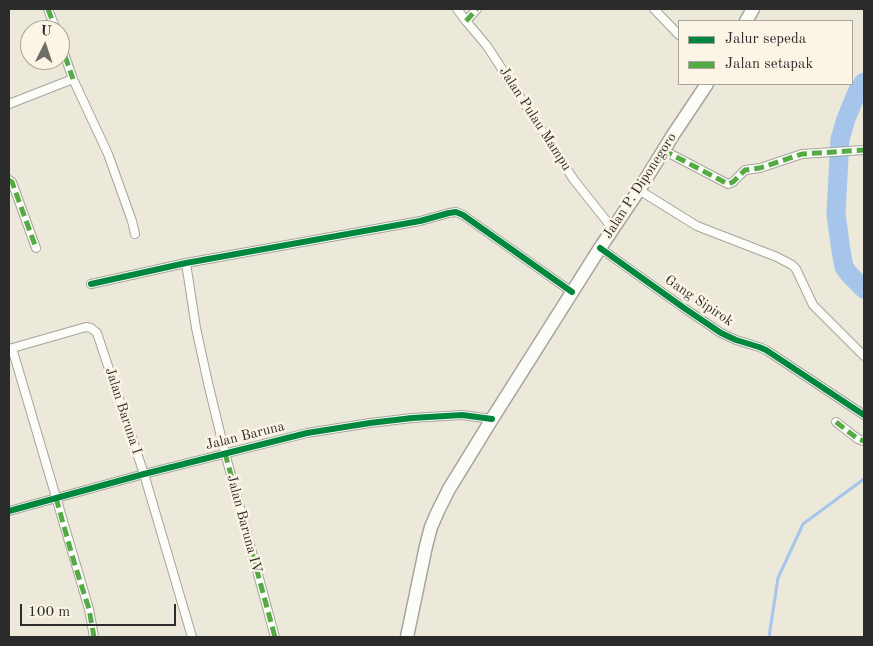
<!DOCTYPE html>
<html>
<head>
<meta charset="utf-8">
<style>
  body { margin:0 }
  #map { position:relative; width:873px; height:646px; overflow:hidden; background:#ece8da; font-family:"Old Standard TT",serif }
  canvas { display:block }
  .frame { position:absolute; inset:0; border:10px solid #2b2b2b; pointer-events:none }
  .legend { position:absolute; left:678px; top:20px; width:175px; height:65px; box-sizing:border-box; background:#fcf5e5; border:1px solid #a8a49b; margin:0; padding:6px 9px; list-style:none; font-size:15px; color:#2b2b2b }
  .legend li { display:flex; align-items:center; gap:10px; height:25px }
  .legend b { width:25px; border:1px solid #a8a49b }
  .north { position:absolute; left:20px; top:20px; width:50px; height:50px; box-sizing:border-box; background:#fcf5e5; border:1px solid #a8a49b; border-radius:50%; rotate:4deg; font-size:14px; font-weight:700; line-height:20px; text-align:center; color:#2b2b2b }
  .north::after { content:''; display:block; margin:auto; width:18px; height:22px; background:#6f6d68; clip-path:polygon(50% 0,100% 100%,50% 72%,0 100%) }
  .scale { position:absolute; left:20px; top:604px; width:156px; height:22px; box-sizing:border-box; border:2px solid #2b2b2b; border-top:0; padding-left:6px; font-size:15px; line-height:18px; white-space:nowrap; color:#2b2b2b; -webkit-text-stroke:4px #fcf5e5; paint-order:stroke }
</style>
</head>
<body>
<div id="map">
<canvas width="873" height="646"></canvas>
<div class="frame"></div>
<ul class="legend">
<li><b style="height:6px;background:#00873e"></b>Jalur sepeda</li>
<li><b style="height:6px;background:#54ab44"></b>Jalan setapak</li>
</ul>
<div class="north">U</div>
<div class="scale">100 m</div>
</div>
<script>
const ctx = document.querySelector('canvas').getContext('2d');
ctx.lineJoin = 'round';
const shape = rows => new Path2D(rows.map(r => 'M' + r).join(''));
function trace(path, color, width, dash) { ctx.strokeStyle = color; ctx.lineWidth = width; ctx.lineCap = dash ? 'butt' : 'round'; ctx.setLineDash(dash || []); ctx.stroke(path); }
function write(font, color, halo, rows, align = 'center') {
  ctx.font = font + ' "Old Standard TT",serif'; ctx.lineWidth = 5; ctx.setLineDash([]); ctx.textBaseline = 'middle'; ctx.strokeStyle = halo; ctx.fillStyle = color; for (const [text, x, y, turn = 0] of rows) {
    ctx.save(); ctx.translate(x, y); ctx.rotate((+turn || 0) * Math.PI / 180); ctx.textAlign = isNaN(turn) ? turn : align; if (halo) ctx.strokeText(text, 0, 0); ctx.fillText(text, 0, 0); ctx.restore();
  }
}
trace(shape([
  [769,637,778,578,803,524,864,479]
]), '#a5c5eb', 3);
trace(shape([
  [864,82,857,92,846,119,840,139,836,214,841,251,844,267,849,274,864,289]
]), '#a5c5eb', 19);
const street = shape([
  [48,9,56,30],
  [457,9,466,21,487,46,574,180,613,229],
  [654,9,679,35],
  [466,21,477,9],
  [60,42,73,79,108,154,132,221,135,234],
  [9,104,73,79],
  [663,150,728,184,733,182,745,170,760,168,802,154,864,150],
  [9,180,12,182,36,248],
  [639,190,697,226,777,257,792,265,796,269,813,305,864,356],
  [600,248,684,308,721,333,736,340,759,347,766,350,864,415],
  [186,263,196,328,208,383,225,453,275,637],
  [91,284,186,263,420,221,449,213,456,212,463,215,572,292],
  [12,348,89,609,94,637],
  [9,349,86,327,91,328,97,333,144,474,192,637],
  [836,422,858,439,864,441],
  [9,511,144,474,307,433,370,423,412,418,462,415,492,419]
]);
const primary = shape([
  [746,21,753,9],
  [407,637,426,546,431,527,438,511,449,489,492,419,600,248,639,190,673,135,707,84]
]);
trace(street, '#a6a49c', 10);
trace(primary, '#a6a49c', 15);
trace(street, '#fcfcf9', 8);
trace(primary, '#fcfcf9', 12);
trace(shape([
  [48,9,56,30],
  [466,21,477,9],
  [60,42,73,79],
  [663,150,728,184,733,182,745,170,760,168,802,154,864,150],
  [9,180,12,182,36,248],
  [836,422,858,439,864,441],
  [225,453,275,637],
  [56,498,74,562,89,609,94,637]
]), '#54ab44', 5, [10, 5]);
trace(shape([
  [600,248,684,308,721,333,736,340,759,347,766,350,864,415],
  [91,284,186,263,420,221,449,213,456,212,463,215,572,292],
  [9,511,144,474,307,433,370,423,412,418,462,415,492,419]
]), '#00873e', 6);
write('14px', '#2b2b2b', '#fcf5e5', [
  ["Jalan Pulau Mampu",535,119,57],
  ["Jalan P. Diponegoro",640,186,-57],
  ["Gang Sipirok",699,301,34],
  ["Jalan Baruna I",123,411,72],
  ["Jalan Baruna",245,436,-14],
  ["Jalan Baruna IV",244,524,75]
]);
</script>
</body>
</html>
